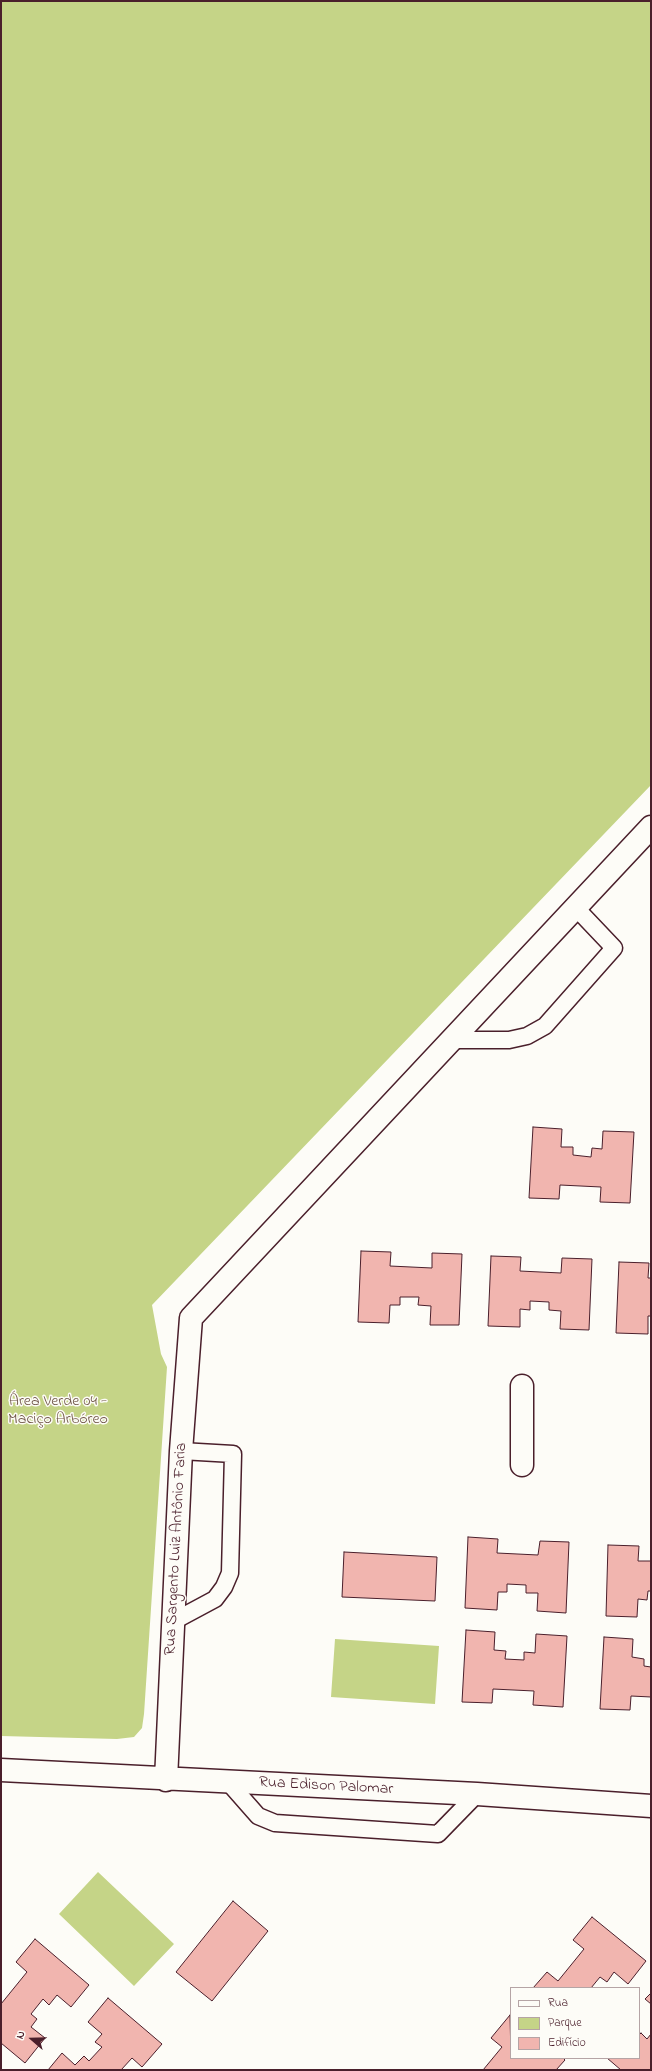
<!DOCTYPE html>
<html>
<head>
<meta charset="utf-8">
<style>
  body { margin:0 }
  #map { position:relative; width:652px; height:2071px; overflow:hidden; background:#fdfcf7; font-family:"Indie Flower",sans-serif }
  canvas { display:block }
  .frame { position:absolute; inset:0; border:2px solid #4a1f2b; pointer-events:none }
  .legend { position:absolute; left:510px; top:1987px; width:130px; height:72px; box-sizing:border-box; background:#fdfcf7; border:1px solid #b5a4a5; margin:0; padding:5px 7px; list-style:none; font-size:12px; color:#4a1f2b }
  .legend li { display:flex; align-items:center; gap:8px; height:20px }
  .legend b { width:20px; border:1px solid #b5a4a5 }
  .north { position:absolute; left:12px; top:2019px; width:40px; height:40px; -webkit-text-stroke:3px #fdfcf7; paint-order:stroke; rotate:290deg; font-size:11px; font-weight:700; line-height:16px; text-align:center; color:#4a1f2b }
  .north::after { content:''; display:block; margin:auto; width:14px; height:18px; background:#4a1f2b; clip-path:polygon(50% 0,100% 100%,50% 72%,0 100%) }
</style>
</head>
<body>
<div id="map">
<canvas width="652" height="2071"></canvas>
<div class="frame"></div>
<ul class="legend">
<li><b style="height:5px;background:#fdfcf7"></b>Rua</li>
<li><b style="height:11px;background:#c5d487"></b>Parque</li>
<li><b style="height:11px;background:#f1b5af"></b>Edifício</li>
</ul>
<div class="north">N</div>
</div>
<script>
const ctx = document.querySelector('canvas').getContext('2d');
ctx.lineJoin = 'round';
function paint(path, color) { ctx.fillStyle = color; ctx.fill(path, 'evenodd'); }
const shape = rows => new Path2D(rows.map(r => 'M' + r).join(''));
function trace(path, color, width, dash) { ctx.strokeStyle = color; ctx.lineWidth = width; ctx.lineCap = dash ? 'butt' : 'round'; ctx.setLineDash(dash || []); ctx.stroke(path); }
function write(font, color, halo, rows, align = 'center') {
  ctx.font = font + ' "Indie Flower",sans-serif'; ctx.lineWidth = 3; ctx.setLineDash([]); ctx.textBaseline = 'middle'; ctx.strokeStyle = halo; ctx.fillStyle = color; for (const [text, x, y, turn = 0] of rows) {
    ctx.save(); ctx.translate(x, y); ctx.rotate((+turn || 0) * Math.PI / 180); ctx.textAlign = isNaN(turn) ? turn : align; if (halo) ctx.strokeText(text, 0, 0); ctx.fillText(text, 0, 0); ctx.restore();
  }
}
paint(shape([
  [1,1,651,1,651,785,152,1305,161,1354,167,1367,144,1714,142,1728,134,1737,117,1739,1,1736],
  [335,1639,439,1646,435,1704,331,1697],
  [98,1872,174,1944,134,1986,59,1914]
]), '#c5d487');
const building = shape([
  [533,1127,562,1129,561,1147,573,1147,573,1155,591,1157,592,1148,602,1149,603,1131,634,1132,630,1203,600,1202,601,1187,560,1185,559,1199,529,1198,533,1127],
  [361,1251,391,1252,390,1266,432,1268,432,1253,462,1254,459,1325,430,1325,431,1306,418,1305,419,1297,400,1297,400,1305,390,1305,389,1323,358,1322,361,1251],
  [491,1256,521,1257,520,1271,561,1273,562,1258,592,1259,589,1330,560,1329,561,1311,549,1310,549,1302,530,1301,530,1310,520,1309,520,1327,488,1326,491,1256],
  [619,1262,649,1263,648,1278,651,1278,651,1316,648,1316,648,1334,616,1333,619,1262],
  [468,1537,498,1539,497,1553,538,1555,540,1541,569,1542,566,1613,537,1611,538,1593,526,1593,526,1585,507,1584,507,1592,498,1592,497,1610,465,1608,468,1537],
  [608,1545,639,1546,638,1561,651,1561,651,1591,648,1591,647,1600,638,1599,637,1617,606,1616,608,1545],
  [344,1552,437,1557,435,1601,342,1597,344,1552],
  [466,1630,495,1632,494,1650,506,1651,505,1659,524,1660,524,1652,535,1653,536,1634,567,1636,563,1707,533,1705,534,1691,493,1689,492,1703,462,1702,466,1630],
  [604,1637,633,1639,632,1657,644,1659,644,1666,651,1667,651,1697,631,1696,630,1710,600,1709,604,1637],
  [233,1901,268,1931,212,2001,176,1972,233,1901],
  [592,1917,646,1961,628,1984,614,1972,607,1982,600,1977,591,1988,533,1988,547,1972,558,1981,584,1949,573,1940,592,1917],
  [35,1939,89,1985,71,2007,57,1995,49,2005,43,1999,31,2014,37,2019,31,2027,45,2038,25,2063,1,2043,1,2004,27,1972,16,1962,35,1939],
  [651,1993,651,2004,645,1999,651,1993],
  [108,1998,162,2044,142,2067,132,2058,121,2070,48,2070,62,2053,75,2065,84,2056,89,2061,102,2047,95,2042,102,2034,88,2022,108,1998],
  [510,2015,511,2058,563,2058,565,2060,556,2070,483,2070,502,2047,491,2038,510,2015],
  [641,2033,647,2039,651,2034,651,2070,621,2070,607,2058,639,2058,639,2035,641,2033]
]);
paint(building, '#f1b5af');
trace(building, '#4a1f2b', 1);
const lane = shape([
  [453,1040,509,1040,527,1036,545,1026,614,948,576,908],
  [174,1621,215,1599,224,1587,230,1573,233,1454,181,1451],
  [229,1783,258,1816,275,1823,438,1834,477,1794]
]);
const street = shape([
  [522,1465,522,1386],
  [1,1770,477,1794,651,1806],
  [166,1780,181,1451,191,1318,651,827]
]);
trace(lane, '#4a1f2b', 19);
trace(street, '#4a1f2b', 25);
trace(lane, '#fdfcf7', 16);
trace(street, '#fdfcf7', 22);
write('16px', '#6f5547', '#fdfcf7', [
  ["Área Verde 04 -",58,1402],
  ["Maciço Arbóreo",58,1420]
]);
write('16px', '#4a1f2b', '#fdfcf7', [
  ["Rua Sargento Luiz Antônio Faria",177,1549,-87],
  ["Rua Edison Palomar",326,1787,3]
]);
</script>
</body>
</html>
